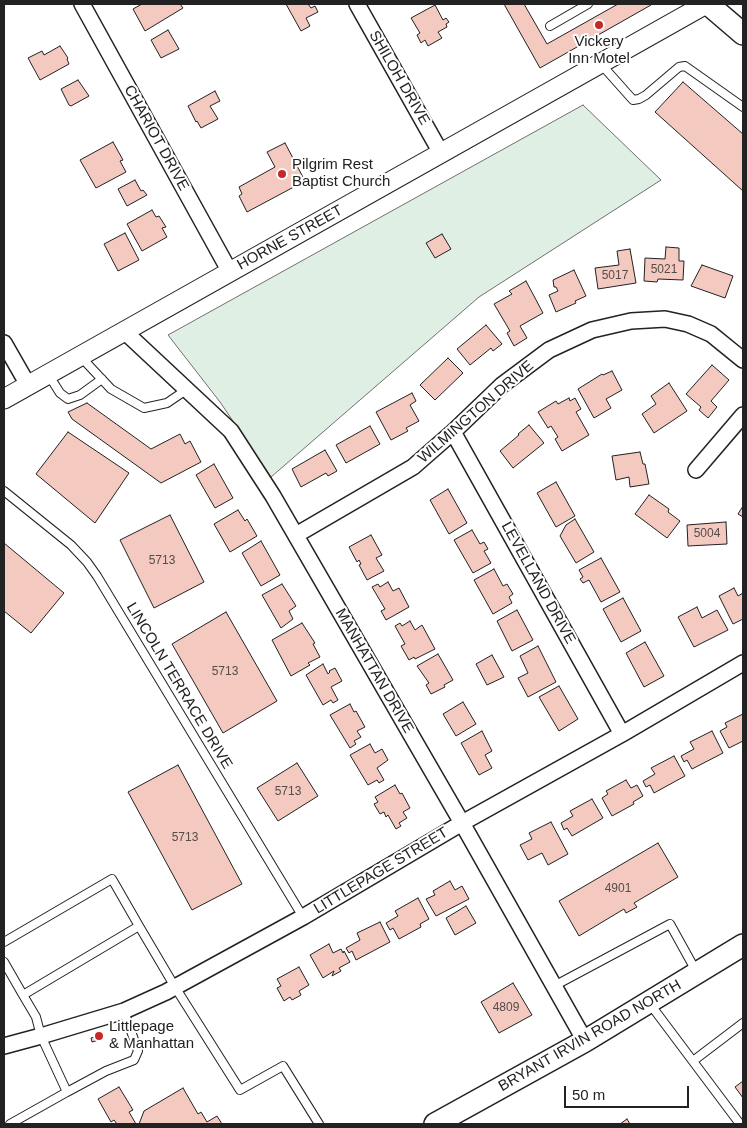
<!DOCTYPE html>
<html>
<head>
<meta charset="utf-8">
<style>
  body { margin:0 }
  #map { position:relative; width:747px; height:1128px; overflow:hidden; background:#fff; font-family:Helvetica,sans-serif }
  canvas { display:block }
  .frame { position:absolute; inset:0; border:5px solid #222; pointer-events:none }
  .scale { position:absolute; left:564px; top:1086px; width:125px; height:22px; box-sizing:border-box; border:2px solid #222; border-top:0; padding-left:6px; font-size:15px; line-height:18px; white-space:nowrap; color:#222; -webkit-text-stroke:4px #fff; paint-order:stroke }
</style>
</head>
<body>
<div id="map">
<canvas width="747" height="1128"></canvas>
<div class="frame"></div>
<div class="scale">50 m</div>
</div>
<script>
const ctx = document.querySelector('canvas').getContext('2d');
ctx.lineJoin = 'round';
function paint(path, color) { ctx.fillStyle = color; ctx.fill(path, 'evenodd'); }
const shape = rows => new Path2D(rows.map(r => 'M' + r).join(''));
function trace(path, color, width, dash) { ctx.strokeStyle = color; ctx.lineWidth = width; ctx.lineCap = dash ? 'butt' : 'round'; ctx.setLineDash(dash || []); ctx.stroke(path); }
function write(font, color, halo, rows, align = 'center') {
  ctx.font = font + ' Helvetica,sans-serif'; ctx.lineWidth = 4; ctx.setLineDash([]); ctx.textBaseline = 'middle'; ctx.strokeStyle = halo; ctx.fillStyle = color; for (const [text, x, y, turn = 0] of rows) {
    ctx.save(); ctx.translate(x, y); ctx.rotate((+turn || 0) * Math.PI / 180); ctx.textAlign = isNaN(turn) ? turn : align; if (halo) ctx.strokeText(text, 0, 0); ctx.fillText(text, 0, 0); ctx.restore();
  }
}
const green = shape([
  [583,105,661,180,479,297,271,477,220,402,168,335,583,105]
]);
paint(green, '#e0efe3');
trace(green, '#6f6f6f', 1);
const building = shape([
  [142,4,180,4,183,8,145,31,133,9,142,4],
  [286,4,308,4,311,8,315,6,318,12,306,18,310,26,301,31,286,4],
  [504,4,524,4,547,44,618,4,650,4,651,5,540,68,504,4],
  [435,5,443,20,446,18,449,22,446,24,447,27,438,32,442,38,428,46,425,40,421,43,417,35,420,33,411,18,435,5],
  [168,30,179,49,161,58,151,40,168,30],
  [60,46,68,58,67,59,69,64,40,80,28,58,42,51,44,55,60,46],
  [78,80,89,96,71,106,69,105,61,89,78,80],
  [683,82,743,134,743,191,655,112,683,82],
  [215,91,220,101,210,106,218,119,201,128,197,121,196,122,188,106,215,91],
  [113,142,123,160,120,161,126,172,96,188,80,160,113,142],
  [285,143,305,181,247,212,239,196,242,194,239,187,275,167,267,152,285,143],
  [135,180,141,191,143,190,147,195,127,206,118,189,135,180],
  [152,210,156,217,159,216,166,227,162,228,167,237,142,251,127,224,152,210],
  [125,233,139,260,118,271,104,244,125,233],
  [442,234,451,249,435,258,426,243,442,234],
  [666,247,679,248,679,261,684,261,683,280,658,279,657,282,644,281,645,258,665,259,666,247],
  [630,249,636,283,598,289,595,268,619,265,617,251,630,249],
  [702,265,733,276,725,298,691,286,702,265],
  [574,270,586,296,575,301,576,303,556,312,549,295,558,291,556,287,554,287,553,280,574,270],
  [526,281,543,313,520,326,527,338,514,346,507,333,510,331,494,304,512,294,509,291,526,281],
  [486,325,502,344,493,351,491,348,470,365,457,349,486,325],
  [448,358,463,373,435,400,420,385,448,358],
  [712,365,729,380,711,401,717,407,708,418,699,410,701,407,686,394,712,365],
  [612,371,622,390,606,399,611,408,594,418,578,389,602,374,603,375,612,371],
  [669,383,687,411,654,433,642,414,656,404,651,396,669,383],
  [412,393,416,401,410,405,419,421,406,428,408,431,391,440,376,412,412,393],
  [569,398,570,401,575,398,581,409,576,412,589,435,562,451,555,439,558,437,551,426,548,428,538,412,556,401,558,404,569,398],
  [87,403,151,449,180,434,185,444,190,441,201,462,161,483,72,419,68,412,87,403],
  [529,425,544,443,513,468,500,451,519,435,518,434,529,425],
  [370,426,380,444,346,463,336,445,370,426],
  [68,432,129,473,95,523,36,474,68,432],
  [325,450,337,471,328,476,326,473,301,487,292,469,325,450],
  [640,452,643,464,645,464,649,484,630,487,629,477,616,480,612,456,640,452],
  [214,464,233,498,215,508,196,475,214,464],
  [556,482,575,516,556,527,537,493,556,482],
  [448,489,467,523,449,534,430,500,448,489],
  [649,495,669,509,668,512,680,521,667,538,635,514,649,495],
  [743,506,743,517,738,514,743,506],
  [238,510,245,521,247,519,257,536,230,552,214,524,238,510],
  [170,515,204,582,154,608,120,540,170,515],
  [575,519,594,552,576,563,560,536,566,525,575,519],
  [726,522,727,544,688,546,687,525,726,522],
  [472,530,480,544,484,542,488,549,484,551,491,563,473,573,454,540,472,530],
  [371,535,382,555,376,558,384,571,367,580,359,565,361,564,359,560,357,562,349,547,371,535],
  [261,541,280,575,261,586,242,553,261,541],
  [4,543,64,593,31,633,4,611,4,543],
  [601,558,620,592,601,602,589,580,583,583,580,579,583,577,579,570,601,558],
  [494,569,503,586,507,584,513,594,509,597,512,603,493,614,474,580,494,569],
  [388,582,393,591,399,588,409,607,386,620,381,611,385,609,372,587,378,584,380,587,388,582],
  [282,584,296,606,289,611,293,619,281,628,262,595,282,584],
  [734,588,738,596,743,593,743,619,733,624,719,596,734,588],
  [623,598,641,631,621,642,603,609,623,598],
  [697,607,702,618,717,610,728,630,694,647,678,617,697,607],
  [517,610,533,640,512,651,497,621,517,610],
  [226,612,277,701,223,733,172,644,226,612],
  [410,621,415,630,422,625,435,649,415,659,414,657,409,660,401,646,405,644,395,626,400,623,402,626,410,621],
  [302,623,315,643,313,644,320,657,308,663,310,665,291,676,272,640,302,623],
  [645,642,664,676,644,687,626,653,645,642],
  [538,646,556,682,528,697,518,678,528,673,520,656,538,646],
  [438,654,453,680,444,685,445,687,431,694,426,685,429,683,417,666,438,654],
  [492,655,504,677,487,685,476,664,492,655],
  [323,664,328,674,330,672,329,671,335,668,342,681,331,687,338,700,333,703,331,700,323,705,306,675,323,664],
  [559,686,578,719,559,731,539,697,559,686],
  [463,702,476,724,456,736,443,714,463,702],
  [350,704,354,712,356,711,365,727,357,731,361,737,354,741,356,744,350,748,330,715,350,704],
  [743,714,743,741,729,748,720,731,727,727,725,723,743,714],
  [482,731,492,751,485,755,492,768,479,775,461,743,482,731],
  [712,731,723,753,692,769,687,760,684,762,681,756,694,749,690,742,712,731],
  [370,744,375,753,382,749,388,760,377,768,384,780,379,783,377,780,368,785,350,755,370,744],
  [674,756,685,776,654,793,650,785,646,787,643,781,655,774,651,768,674,756],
  [297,763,318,796,278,821,257,788,297,763],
  [178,765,242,884,192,910,128,792,178,765],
  [626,780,631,788,637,785,643,796,633,802,634,804,612,816,602,798,608,794,606,791,626,780],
  [395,785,400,794,402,793,410,808,403,812,407,818,399,823,401,826,396,829,388,815,386,817,384,812,380,814,374,804,378,802,375,797,395,785],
  [592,799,603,818,572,836,567,828,564,830,561,823,573,816,570,811,592,799],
  [551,822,568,854,548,865,542,853,528,860,520,845,532,839,529,833,551,822],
  [658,843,678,877,634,903,637,907,626,913,624,909,579,936,559,901,658,843],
  [450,881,455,890,462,886,469,899,436,916,426,899,435,895,433,891,450,881],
  [418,898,429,919,420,924,421,927,399,939,393,928,390,930,386,923,398,916,395,911,418,898],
  [466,906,476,923,455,935,446,918,466,906],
  [380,922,390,942,356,960,352,951,349,953,346,948,360,940,357,933,380,922],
  [329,944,333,953,341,949,343,953,344,951,350,962,339,968,341,971,332,976,334,971,323,978,310,955,329,944],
  [299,967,309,985,299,991,301,995,292,1000,290,997,284,1001,277,988,281,986,277,979,299,967],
  [513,983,532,1015,499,1033,481,1002,513,983],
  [98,1036,99,1040,92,1042,91,1038,98,1036],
  [743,1081,743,1098,735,1087,743,1081],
  [119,1087,133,1110,129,1112,136,1124,117,1124,114,1120,111,1122,98,1099,119,1087],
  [183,1088,198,1114,201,1112,207,1122,217,1116,222,1124,139,1124,144,1111,183,1088],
  [627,1119,630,1124,620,1124,627,1119]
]);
paint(building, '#f3c9c0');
trace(building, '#222', 1);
const service = shape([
  [550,26,588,4],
  [600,63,633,100,639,99,646,95,679,67,685,66,743,107],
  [80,356,111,389,144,408,167,403,186,390],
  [48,374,60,393,68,399,80,395,102,379],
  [4,491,71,545,87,562,97,576,303,917],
  [4,942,112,879,139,926],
  [4,962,23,995],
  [554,986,670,924,696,971],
  [650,1004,740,1124],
  [693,1061,743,1023],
  [67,1092,106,1071,134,1060,138,1051,124,1011],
  [10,1124,67,1092,41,1036,36,1017,23,995,139,926,175,987,240,1090,283,1066,319,1124]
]);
const minor = shape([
  [82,4,230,272],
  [357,4,441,153],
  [124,331,231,431,273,496,462,823,585,1041],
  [4,343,28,385],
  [453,432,622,734],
  [696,470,743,415],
  [296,535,413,467,453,432,502,385,549,350,592,330,631,321,665,319,688,324,711,334,743,360],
  [4,1046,41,1036,124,1011,166,992,303,917,462,823,622,734,743,663]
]);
const tertiary = shape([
  [4,399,706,4]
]);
const secondary = shape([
  [708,4,743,34],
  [435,1124,585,1041,743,945]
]);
trace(service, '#222', 10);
trace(minor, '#222', 18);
trace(tertiary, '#222', 21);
trace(secondary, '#222', 24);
trace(service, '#fff', 8);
trace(minor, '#fff', 15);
trace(tertiary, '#fff', 19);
trace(secondary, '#fff', 21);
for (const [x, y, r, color] of [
  [599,25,5,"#c62828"],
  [282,174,5,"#c62828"],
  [99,1036,5,"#c62828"]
]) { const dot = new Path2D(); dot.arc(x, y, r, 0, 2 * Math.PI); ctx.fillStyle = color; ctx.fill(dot); trace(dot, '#fff', 2); }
write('12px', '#564c4a', null, [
  ["5021",664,270],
  ["5017",615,276],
  ["5004",707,534],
  ["5713",162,561],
  ["5713",225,672],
  ["5713",288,792],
  ["5713",185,838],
  ["4901",618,889],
  ["4809",506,1008]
]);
write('15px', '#222', '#fff', [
  ["Vickery",599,42,"center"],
  ["Inn Motel",599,59,"center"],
  ["Pilgrim Rest",292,165],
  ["Baptist Church",292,182],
  ["Littlepage",109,1027],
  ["& Manhattan",109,1044]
], 'left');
write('15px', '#222', '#fff', [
  ["SHILOH DRIVE",399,78,60],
  ["CHARIOT DRIVE",156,138,61],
  ["HORNE STREET",290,238,-29],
  ["WILMINGTON DRIVE",476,412,-41],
  ["LEVELLAND DRIVE",538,583,61],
  ["MANHATTAN DRIVE",374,671,60],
  ["LINCOLN TERRACE DRIVE",179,686,59],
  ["LITTLEPAGE STREET",381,871,-31],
  ["BRYANT IRVIN ROAD NORTH",590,1036,-30]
]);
</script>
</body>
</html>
